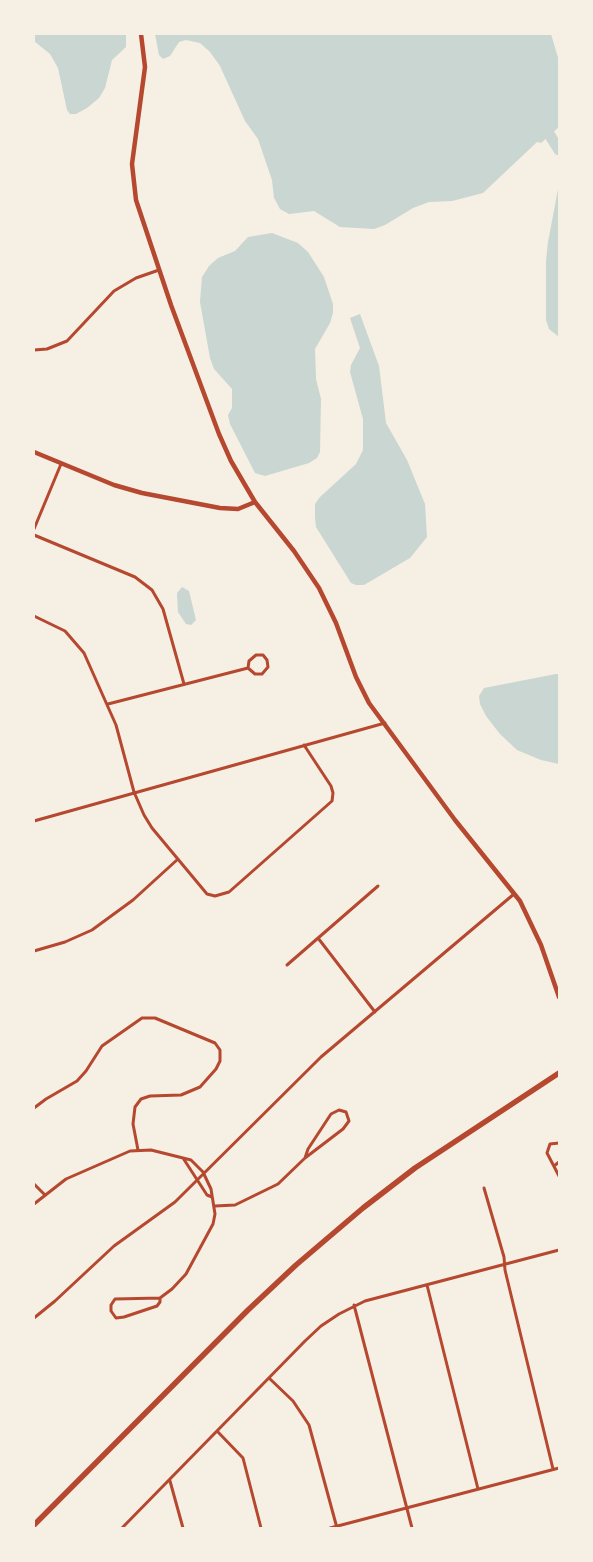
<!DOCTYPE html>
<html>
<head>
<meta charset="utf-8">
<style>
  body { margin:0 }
  #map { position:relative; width:593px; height:1562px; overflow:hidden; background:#f6efe4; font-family:Helvetica,sans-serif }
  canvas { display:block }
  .frame { position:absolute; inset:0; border:35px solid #f6efe4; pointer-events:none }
</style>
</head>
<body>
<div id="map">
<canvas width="593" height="1562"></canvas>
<div class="frame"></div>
</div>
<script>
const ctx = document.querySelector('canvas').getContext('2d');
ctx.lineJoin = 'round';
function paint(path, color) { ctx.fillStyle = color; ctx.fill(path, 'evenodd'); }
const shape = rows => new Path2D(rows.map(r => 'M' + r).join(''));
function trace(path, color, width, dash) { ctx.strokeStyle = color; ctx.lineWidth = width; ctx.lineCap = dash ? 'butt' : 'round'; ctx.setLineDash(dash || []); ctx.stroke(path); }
paint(shape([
  [34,34,126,34,126,47,112,60,105,88,99,98,87,108,76,114,70,114,67,110,58,68,50,54,34,41],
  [155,34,551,34,559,61,559,127,541,143,537,142,483,193,452,201,429,202,413,208,385,225,374,229,340,227,314,211,289,214,280,209,274,198,272,180,258,139,245,121,220,66,210,52,200,43,186,40,179,42,170,56,163,59,159,55],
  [559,184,559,337,549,329,546,320,546,261,548,242],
  [272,233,298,243,308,252,324,277,333,304,333,313,330,323,315,349,316,379,321,399,320,452,317,458,309,463,265,476,255,473,230,424,228,415,232,408,232,389,214,369,210,358,200,302,202,277,209,266,218,258,235,251,248,237],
  [360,314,379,366,386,423,407,460,425,504,427,537,410,558,364,585,356,585,351,583,316,527,315,517,315,504,320,497,356,464,363,450,363,419,350,372,351,365,360,348,350,318],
  [182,587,189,591,196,620,191,625,186,624,178,612,177,593],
  [556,674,559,674,559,764,541,760,517,750,500,734,486,716,480,704,479,696,484,688]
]), '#c9d6d2');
trace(shape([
  [539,127,549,134,559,150]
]), '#c9d6d2', 11);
trace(shape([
  [34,350,47,349,67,341,114,291,136,278,159,270],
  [34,529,61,464],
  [34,535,135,577,152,590,163,609,184,684],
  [34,616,65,631,84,653,116,725,134,792,144,815,152,828,207,894,215,896,229,892,332,801,333,793,331,786,304,745],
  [108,704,248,668,249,661,256,655,263,655,267,660,268,667,262,674,255,674,248,668],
  [34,821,385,723],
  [318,938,375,1012],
  [34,951,65,942,92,930,133,900,178,859],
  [287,965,378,886],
  [34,1108,46,1099,77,1081,86,1071,102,1046,142,1018,155,1018,215,1043,220,1050,220,1061,216,1069,200,1087,181,1095,150,1096,141,1099,135,1107,133,1124,138,1150],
  [559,1143,550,1144,547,1153,559,1176],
  [183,1158,207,1195,212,1197],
  [554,1166,559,1162],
  [34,1184,44,1194],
  [484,1188,504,1257,505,1270,553,1469],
  [34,1204,66,1179,130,1151,151,1150,191,1160,203,1172,211,1189,215,1214,213,1224,186,1274,172,1289,160,1298,115,1299,111,1305,111,1311,116,1318,124,1317,157,1306,160,1302,160,1298],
  [215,1206,235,1205,278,1184,305,1158,343,1129,349,1121,346,1112,339,1110,331,1114,308,1149,305,1158],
  [427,1285,478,1489],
  [354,1305,412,1528],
  [34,1318,55,1301,114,1246,175,1202,321,1057,514,894],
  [269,1378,293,1401,309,1425,337,1528],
  [217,1431,243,1458,261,1528],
  [170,1481,183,1528],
  [122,1528,305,1341,321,1326,339,1314,365,1301,559,1250],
  [330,1528,559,1468]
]), '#b5482f', 3);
trace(shape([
  [141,34,145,67,132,164,136,200,171,305,219,434,231,461,255,502,294,551,319,588,336,623,356,677,369,703,455,820,520,901,541,945,559,997],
  [34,452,114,485,142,493,220,508,238,509,255,502]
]), '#b5482f', 4.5);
trace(shape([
  [34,1525,248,1310,296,1265,363,1208,415,1168,559,1073]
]), '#b5482f', 5.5);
</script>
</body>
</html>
